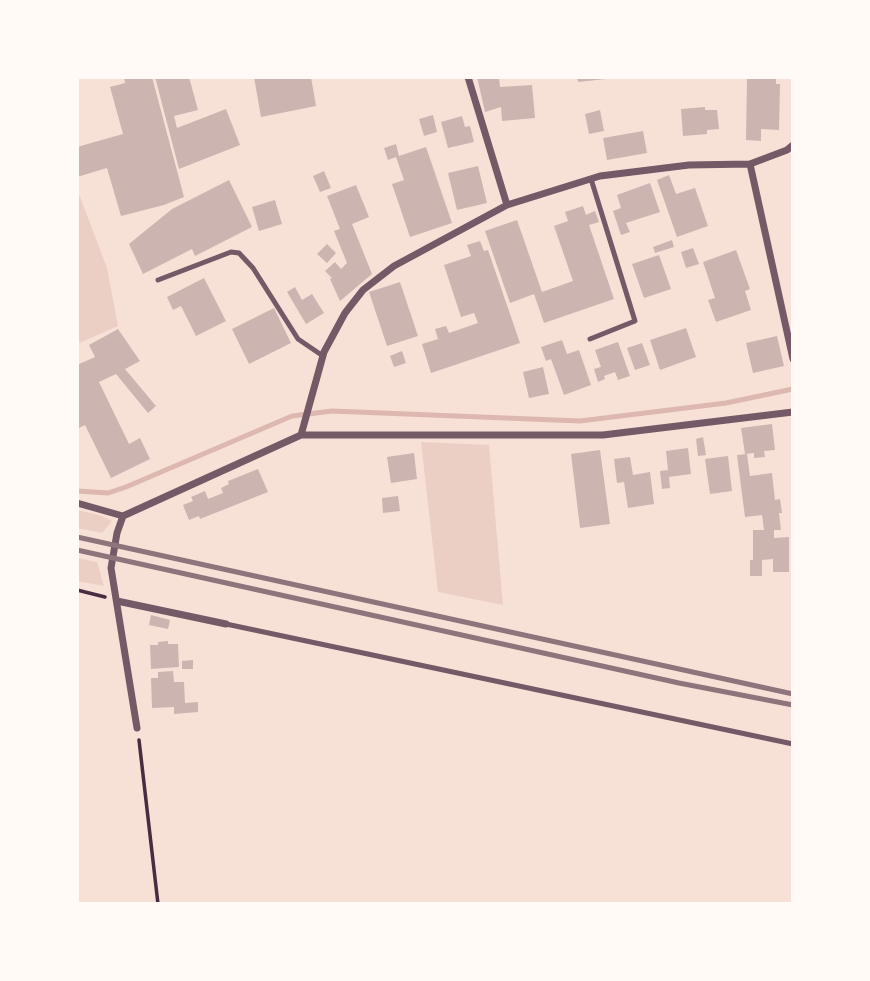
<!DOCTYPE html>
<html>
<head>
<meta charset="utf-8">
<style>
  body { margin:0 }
  #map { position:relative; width:870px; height:981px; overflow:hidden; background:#f7e1d7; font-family:"PT Sans Narrow",sans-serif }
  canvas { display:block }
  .frame { position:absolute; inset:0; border:79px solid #fffaf5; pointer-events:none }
</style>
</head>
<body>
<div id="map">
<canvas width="870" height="981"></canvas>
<div class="frame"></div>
</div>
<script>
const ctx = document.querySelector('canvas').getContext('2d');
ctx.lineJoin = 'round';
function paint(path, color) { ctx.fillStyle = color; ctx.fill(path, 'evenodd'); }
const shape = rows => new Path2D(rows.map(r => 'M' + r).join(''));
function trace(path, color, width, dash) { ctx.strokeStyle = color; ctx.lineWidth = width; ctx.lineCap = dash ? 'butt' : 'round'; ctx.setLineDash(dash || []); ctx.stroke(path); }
paint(shape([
  [77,189,107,268,118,326,77,344],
  [421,442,489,445,503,605,438,592],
  [77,510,99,515,112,521,102,533,77,528],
  [77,558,97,562,104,586,77,581]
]), '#ebcfc5');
trace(shape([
  [77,491,108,493,126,487,292,416,332,411,580,421,726,403,793,389]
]), '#dcb8b0', 5);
paint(shape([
  [124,77,152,77,184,197,164,205,121,216,107,168,77,177,77,147,123,134,110,87,125,83],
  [155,77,189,77,198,110,174,116,177,128,226,109,240,145,179,169],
  [254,77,311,77,316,106,261,117],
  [477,77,499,77,500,87,532,85,535,118,502,121,501,107,485,112],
  [577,77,606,77,606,79,578,82],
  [747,77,776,77,776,84,780,84,779,130,761,129,761,141,746,140],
  [705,107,705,110,717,110,719,129,707,130,707,134,683,136,681,109],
  [600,110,604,131,589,134,585,114],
  [433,115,437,132,424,136,419,119],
  [462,116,465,127,470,126,474,142,448,148,441,122],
  [643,131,647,153,607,160,603,138],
  [396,144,399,156,426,147,452,223,410,237,392,184,404,180,396,157,388,160,384,148],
  [478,166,487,203,457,210,448,173],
  [324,171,331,188,320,192,313,176],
  [669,175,676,194,695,188,708,226,677,237,657,180],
  [229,180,252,227,195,256,192,249,143,274,129,244,172,209],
  [650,183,660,212,626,223,630,232,621,235,613,211,621,208,617,195],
  [356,185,369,217,352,224,372,274,340,301,330,279,332,278,325,271,335,262,341,269,347,263,334,231,340,229,327,196],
  [275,200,282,224,259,231,252,207],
  [583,206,586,215,595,211,599,222,589,225,614,299,544,323,534,294,510,303,485,231,517,220,542,292,573,281,554,226,568,221,565,212],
  [672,240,674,247,655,253,653,247],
  [480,241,484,251,488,250,520,343,431,373,422,344,438,339,435,329,446,326,449,333,478,323,474,313,461,317,444,265,471,256,467,245],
  [327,244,336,253,327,263,317,254],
  [693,248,699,264,686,268,681,252],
  [736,250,750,289,745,291,751,310,716,322,708,300,715,298,703,262],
  [659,255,671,289,644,298,632,264],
  [204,278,226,321,196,336,181,306,173,310,167,297],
  [400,282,418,336,387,346,369,292],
  [295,287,302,300,312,294,324,313,306,324,287,292],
  [274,308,291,343,249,364,232,329],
  [686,328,696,357,660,370,650,340],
  [118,329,140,361,125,369,156,406,148,413,116,374,99,382,129,444,140,438,150,459,111,478,85,425,79,428,77,423,77,365,95,357,89,345],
  [777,336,784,366,753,373,746,343],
  [562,340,567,354,579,350,591,385,564,395,551,359,546,361,541,347],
  [618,342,630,376,618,380,615,372,604,376,605,379,598,382,594,369,601,367,595,350],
  [642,343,650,365,635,370,627,348],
  [402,351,406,363,394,367,390,356],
  [543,367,549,394,529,398,523,372],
  [772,424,775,450,764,451,765,457,754,458,754,453,745,454,741,428],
  [703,437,706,455,698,456,696,439],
  [688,448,691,474,669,477,670,488,662,489,660,471,668,470,666,451],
  [600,450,610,524,580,528,571,454],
  [414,453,417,479,391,483,387,457],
  [747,454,750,476,772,473,775,500,780,499,782,513,779,513,781,530,774,530,774,538,789,537,789,572,773,572,773,559,762,560,762,576,750,576,750,560,753,560,753,530,764,530,762,515,745,517,737,455],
  [728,456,732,491,710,494,705,459],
  [630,457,633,475,650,472,654,504,628,508,624,482,617,483,614,459],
  [258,469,268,492,200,519,199,516,189,520,183,505,193,501,191,497,205,491,208,499,223,493,221,488,229,484,228,481],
  [398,496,400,511,383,513,382,498],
  [151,615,170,620,168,629,149,625],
  [168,641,168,644,178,644,179,667,151,669,150,645,158,645,158,642],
  [193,660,193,669,182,669,182,661],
  [173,671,174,682,184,682,185,703,198,702,198,712,174,714,174,707,152,708,151,678,158,678,158,672]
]), '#ccb4b1');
trace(shape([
  [77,590,105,597],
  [139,740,158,904]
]), '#4a2c40', 3.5);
trace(shape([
  [158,280,231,252,239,253,253,268,298,339,323,356],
  [590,339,635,321,591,179],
  [226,624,793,744]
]), '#755966', 5);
trace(shape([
  [468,77,507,205],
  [750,164,793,359],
  [301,435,324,352,345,313,363,290,394,266,507,205,600,176,689,165,750,164,787,150,793,145],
  [77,503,123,516],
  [123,516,301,435,603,435,793,412],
  [123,516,117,533,111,568,137,728],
  [117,601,226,624]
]), '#755966', 7);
trace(shape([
  [77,537,793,694],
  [77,550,679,683,793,705]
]), '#8f747c', 5);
</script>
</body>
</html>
